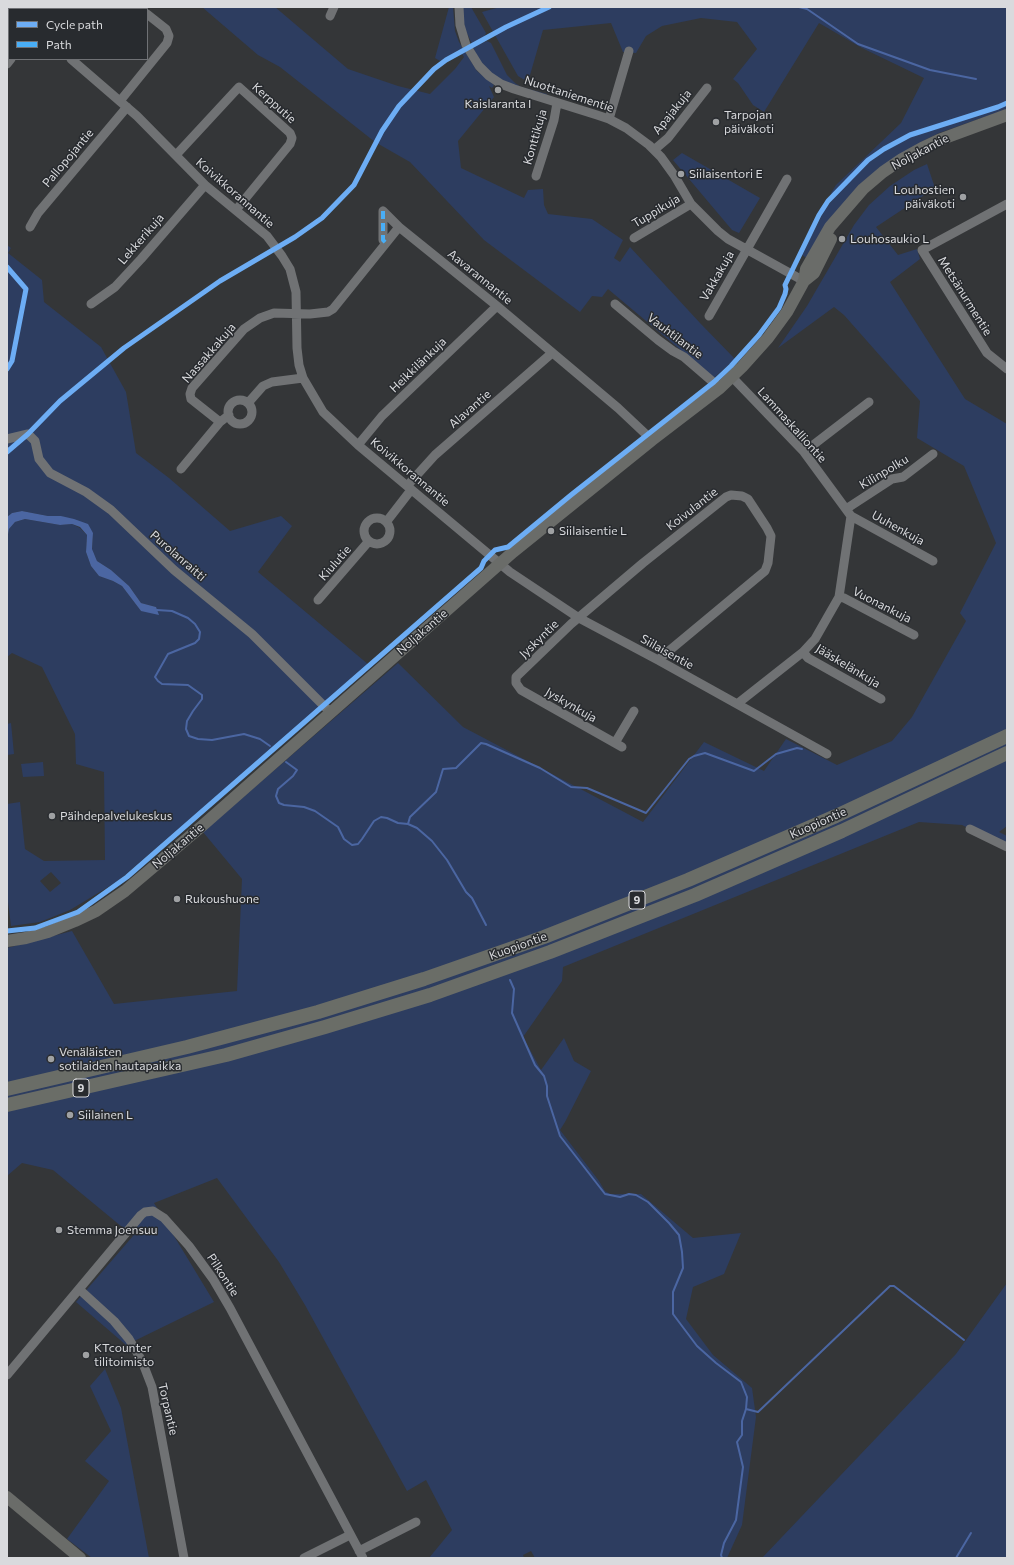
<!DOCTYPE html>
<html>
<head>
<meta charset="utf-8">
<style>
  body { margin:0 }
  #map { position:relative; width:1014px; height:1565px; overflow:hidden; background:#343638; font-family:Commissioner,sans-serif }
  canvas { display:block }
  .frame { position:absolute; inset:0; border:8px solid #d9dadd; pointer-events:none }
  .legend { position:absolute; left:8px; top:8px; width:140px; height:52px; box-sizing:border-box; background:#282b2f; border:1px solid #6f7175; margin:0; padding:5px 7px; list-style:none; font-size:12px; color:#d9dadd }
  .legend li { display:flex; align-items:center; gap:8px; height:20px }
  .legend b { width:20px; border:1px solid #6f7175 }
</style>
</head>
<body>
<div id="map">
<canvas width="1014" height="1565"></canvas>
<div class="frame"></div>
<ul class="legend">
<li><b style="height:5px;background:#6dadf4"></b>Cycle path</li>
<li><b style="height:5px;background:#49aef6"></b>Path</li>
</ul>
</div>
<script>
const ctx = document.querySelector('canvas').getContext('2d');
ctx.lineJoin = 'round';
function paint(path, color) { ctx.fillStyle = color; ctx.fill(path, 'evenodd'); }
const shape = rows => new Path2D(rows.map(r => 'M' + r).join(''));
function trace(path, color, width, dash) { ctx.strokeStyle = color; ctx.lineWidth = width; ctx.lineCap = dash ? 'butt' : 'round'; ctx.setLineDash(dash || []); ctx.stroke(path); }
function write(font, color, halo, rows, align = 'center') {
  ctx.font = font + ' Commissioner,sans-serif'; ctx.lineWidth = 3; ctx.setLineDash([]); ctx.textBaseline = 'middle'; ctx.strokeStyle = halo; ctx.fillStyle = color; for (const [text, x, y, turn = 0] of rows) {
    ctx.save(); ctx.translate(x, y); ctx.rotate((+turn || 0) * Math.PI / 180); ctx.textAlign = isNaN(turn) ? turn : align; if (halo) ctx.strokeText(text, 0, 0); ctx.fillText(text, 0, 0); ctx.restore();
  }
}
paint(shape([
  [202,7,275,7,348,69,398,86,430,94,455,69,464,57,459,50,440,61,435,58,449,7,453,7,455,31,459,42,477,71,494,85,492,88,489,86,494,97,458,141,461,168,524,198,528,190,543,189,544,205,548,214,592,219,623,240,614,258,620,262,630,247,700,323,735,359,714,378,608,289,602,297,592,296,580,312,484,240,410,162,375,142,280,67,258,55],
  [461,7,471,7,486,33,484,37,472,44,465,29],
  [500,7,1007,7,1007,109,939,133,921,142,885,165,808,259,802,255,825,209,835,197,831,193,836,185,901,123,924,78,862,48,819,23,764,112,753,105,738,83,733,79,757,49,737,22,701,18,662,26,646,36,636,53,623,52,611,23,543,30,528,82,518,76,482,12],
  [487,41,491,43,507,75,515,83,521,87,547,94,547,96,514,86,493,75,478,59,473,47],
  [682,153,760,198,739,233,732,230,673,160],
  [927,164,935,188,876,227,898,255,917,249,920,259,890,282,965,399,1007,424,1007,826,999,832,1007,836,1007,847,962,825,919,822,563,967,562,981,523,1037,541,1070,564,1038,574,1061,591,1071,565,1122,560,1130,599,1181,605,1191,610,1194,641,1194,693,1238,741,1233,724,1274,693,1287,686,1319,713,1355,752,1388,756,1417,742,1525,727,1558,535,1558,531,1551,523,1555,524,1558,429,1558,452,1530,426,1480,407,1491,305,1305,279,1262,217,1178,154,1203,214,1302,126,1345,76,1302,133,1236,53,1170,22,1163,7,1176,7,948,72,931,114,1004,237,991,242,879,203,832,398,663,463,727,643,822,704,742,764,771,786,739,837,765,892,741,912,717,966,621,960,613,996,543,964,466,917,438,920,401,844,315,834,307,778,348,807,306,854,225,869,205,890,186,914,170],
  [7,245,11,248,8,253,42,280,44,302,101,347,126,392,136,453,169,478,230,531,281,516,292,526,258,572,369,665,118,881,70,910,40,922,11,926,7,894,7,804,20,802,25,849,44,861,105,860,104,772,76,764,75,734,42,667,12,653,7,657,7,540,9,529,15,522,25,519,60,525,72,524,80,528,87,535,86,552,91,566,99,576,113,581,122,586,141,611,156,607,141,603,129,586,111,570,97,561,92,550,93,533,61,516,48,516,22,511,12,513,7,517],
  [51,872,61,883,50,892,40,881],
  [11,723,14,754,7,755,7,724],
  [43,762,44,776,23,777,21,764],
  [1007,1283,1007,1558,762,1558,956,1354],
  [105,1369,121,1408,149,1558,92,1558,67,1539,109,1481,85,1461,111,1431,90,1386]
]), '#2d3d60');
paint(shape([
  [22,511,48,516,61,516,74,519,88,524,93,533,92,549,97,561,111,570,129,586,141,603,156,607,159,615,141,611,122,586,113,581,99,576,91,566,86,552,87,535,80,527,72,524,60,525,25,519,15,522,9,529,7,540,7,517,12,513]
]), '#4b66a2');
trace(shape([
  [799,7,807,9,858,44,930,70,976,79],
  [157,610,172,611,188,618,195,624,200,632,199,639,195,643,168,654,155,677,158,681,162,684,188,685,202,695,202,699,193,711,187,721,186,729,189,736,198,739,212,740,244,734,260,739,270,746],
  [286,762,297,770,293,776,278,789,276,796,279,803,284,805,304,807,315,811,338,827,344,839,352,845,358,844,362,839,374,821,381,817,387,818,398,823,408,824,417,828,432,841,447,860,466,892,472,898,486,925],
  [408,824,410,817,436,792,443,769,456,768,481,743,486,744,540,768,571,787,587,788,646,813,689,759,694,756,705,753,754,771,776,754,797,748,802,749],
  [510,980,514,989,512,1013,535,1065,544,1076,547,1086,547,1096,560,1136,605,1194,620,1197,629,1194,636,1195,648,1202,669,1223,679,1235,682,1252,683,1268,673,1292,673,1314,697,1346,716,1363,741,1382,747,1397,746,1409,742,1421,742,1435,737,1442,743,1467,736,1520,724,1543,721,1555,722,1558],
  [746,1409,758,1412,890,1286,894,1286,964,1340],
  [956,1558,971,1533]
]), '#4b66a2', 2);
trace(shape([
  [139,7,141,9],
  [459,7,460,25,466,45,479,66,489,76,501,84,514,89,597,115,609,119,626,128,649,145,661,157,674,175,691,204,718,231,728,239,804,281],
  [54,9,55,7],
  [330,16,334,7],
  [71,59,137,116,205,185,267,236,282,256,290,269,296,292,297,348,299,365,303,378,323,412,358,445,510,572,579,618,658,660,827,754],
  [7,64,11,59],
  [120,101,167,43,169,36,166,29,147,14],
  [609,119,629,51],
  [654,150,668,138,707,88],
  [176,155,239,87,290,133,292,138,290,144,236,210],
  [536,176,554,120,557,103],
  [1007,204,922,250,987,353,1007,369],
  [383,211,383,240,386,243],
  [383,211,399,227],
  [30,227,38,213,127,107],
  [634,238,691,204],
  [91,304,115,287,141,259,205,185],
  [615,304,658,340,673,351,684,357,720,388],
  [709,316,787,179],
  [732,377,804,452,851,516,839,597,815,639,803,652,737,704],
  '228 412a12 12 0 1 1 24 0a12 12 0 1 1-24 0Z',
  [248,403,263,386,272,382,303,378],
  [229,415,220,422,191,399,190,394,192,388,244,329,260,318,274,313,310,314,328,312,333,309,399,227,497,306,618,408,652,440],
  [7,439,28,434,35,441,39,459,50,473,86,492,111,510,174,570,252,634,331,713],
  [358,445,382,416,497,306],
  [804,452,869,402],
  [181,469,220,422],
  [407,486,435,455,552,353],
  [846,509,892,479,903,477,933,454],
  [851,516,933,561],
  '364 531a13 13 0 1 1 26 0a13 13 0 1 1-26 0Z',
  [387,521,411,490],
  [839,597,844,598,914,635],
  [318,600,369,541],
  [803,652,808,658,881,699],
  [615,743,634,711],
  [622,747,521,690,516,683,516,677,571,624,643,563,726,497,731,495,742,496,748,499,767,528,771,536,768,563,765,571,658,660],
  [970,829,1007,847],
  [80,1290,114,1321,129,1339,142,1361,152,1387,184,1558],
  [7,1375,141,1215,145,1212,153,1211,164,1218,189,1246,213,1279,230,1308,363,1558],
  [359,1551,416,1522],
  [304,1558,350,1535]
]), '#707274', 9);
trace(shape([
  [804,281,814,273,831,239],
  [7,941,26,938,48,932,75,921,96,911,125,891,202,826,513,552,652,440,720,388,742,367,768,338,787,312,804,281,806,269,830,227,863,189,883,172,902,159,922,148,939,140,1007,115],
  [7,1497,80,1558]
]), '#6a6c69', 12);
trace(shape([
  [7,1089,187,1047,318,1012,424,979,544,937,688,880,836,816,1007,736],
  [7,1105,226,1055,325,1027,430,995,550,952,695,895,842,831,1007,753]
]), '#6a6d67', 14);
trace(shape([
  [383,211,383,240,386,243]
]), '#49aef6', 4, [8, 4]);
trace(shape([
  [7,267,26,289,12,361,7,369],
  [7,452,28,434,60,401,124,348,220,281,295,237,322,218,354,185,382,131,399,106,434,69,446,60,506,27,549,7],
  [7,931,35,928,78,912,127,877,481,568,484,561,495,550,508,547,571,495,714,382,731,366,759,335,779,308,785,294,786,289,785,285,819,215,828,201,868,160,884,149,910,135,998,107,1007,103]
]), '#6dadf4', 5);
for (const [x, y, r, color] of [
  [498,90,4,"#9fa1a3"],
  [716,122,4,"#9fa1a3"],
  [681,174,4,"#9fa1a3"],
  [963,197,4,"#9fa1a3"],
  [842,239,4,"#9fa1a3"],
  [551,531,4,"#9fa1a3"],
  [52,816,4,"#9fa1a3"],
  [177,899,4,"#9fa1a3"],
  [51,1059,4,"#9fa1a3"],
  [70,1115,4,"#9fa1a3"],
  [59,1230,4,"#9fa1a3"],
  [86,1355,4,"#9fa1a3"]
]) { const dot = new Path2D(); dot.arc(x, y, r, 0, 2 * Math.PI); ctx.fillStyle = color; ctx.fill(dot); trace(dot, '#282b2f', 1.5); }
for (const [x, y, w] of [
  [637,900,16],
  [81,1088,16]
]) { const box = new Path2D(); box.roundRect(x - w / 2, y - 9, w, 18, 3); ctx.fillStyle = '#282b2f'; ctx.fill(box); trace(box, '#d9dadd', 1); }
write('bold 11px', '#d9dadd', null, [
  ["9",637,900],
  ["9",81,1088]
]);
write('12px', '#d9dadd', '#282b2f', [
  ["Nuottaniementie",569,94,18],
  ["Kerpputie",274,103,42],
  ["Apajakuja",672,112,-51],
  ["Konttikuja",535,137,-74],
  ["Noljakantie",920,152,-28],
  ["Pallopojantie",68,158,-50],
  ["Koivikkorannantie",235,193,41],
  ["Tuppikuja",656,211,-31],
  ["Lekkerikuja",141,239,-49],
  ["Vakkakuja",717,276,-60],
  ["Aavarannantie",480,277,39],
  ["Metsänurmentie",965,296,58],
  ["Vauhtilantie",675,336,37],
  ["Nassakkakuja",209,353,-49],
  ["Heikkilänkuja",418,365,-44],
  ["Alavantie",470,409,-41],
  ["Lammaskalliontie",792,425,48],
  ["Koivikkorannantie",410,472,40],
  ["Kilinpolku",884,472,-31],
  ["Koivulantie",692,509,-38],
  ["Uuhenkuja",898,528,29],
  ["Purolanraitti",178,556,41],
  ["Kiulutie",335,563,-49],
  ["Vuonankuja",882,605,27],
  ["Noljakantie",422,632,-41],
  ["Jyskyntie",539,639,-44],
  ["Siilaisentie",667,652,29],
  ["Jääskelänkuja",848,666,31],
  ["Jyskynkuja",571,705,30],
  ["Kuopiontie",818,823,-24],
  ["Noljakantie",178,846,-40],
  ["Kuopiontie",518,946,-20],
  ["Pilkontie",223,1275,57],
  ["Torpantie",168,1409,77]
]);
write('12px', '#d9dadd', '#282b2f', [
  ["Kaislaranta I",498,104,"center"],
  ["Tarpojan",724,115],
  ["päiväkoti",724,129],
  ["Siilaisentori E",689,174],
  ["Louhostien",955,190,"right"],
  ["päiväkoti",955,204,"right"],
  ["Louhosaukio L",850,239],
  ["Siilaisentie L",559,531],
  ["Päihdepalvelukeskus",60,816],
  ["Rukoushuone",185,899],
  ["Venäläisten",59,1052],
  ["sotilaiden hautapaikka",59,1066],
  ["Siilainen L",78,1115],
  ["Stemma Joensuu",67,1230],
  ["KTcounter",94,1348],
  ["tilitoimisto",94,1362]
], 'left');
</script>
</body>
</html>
